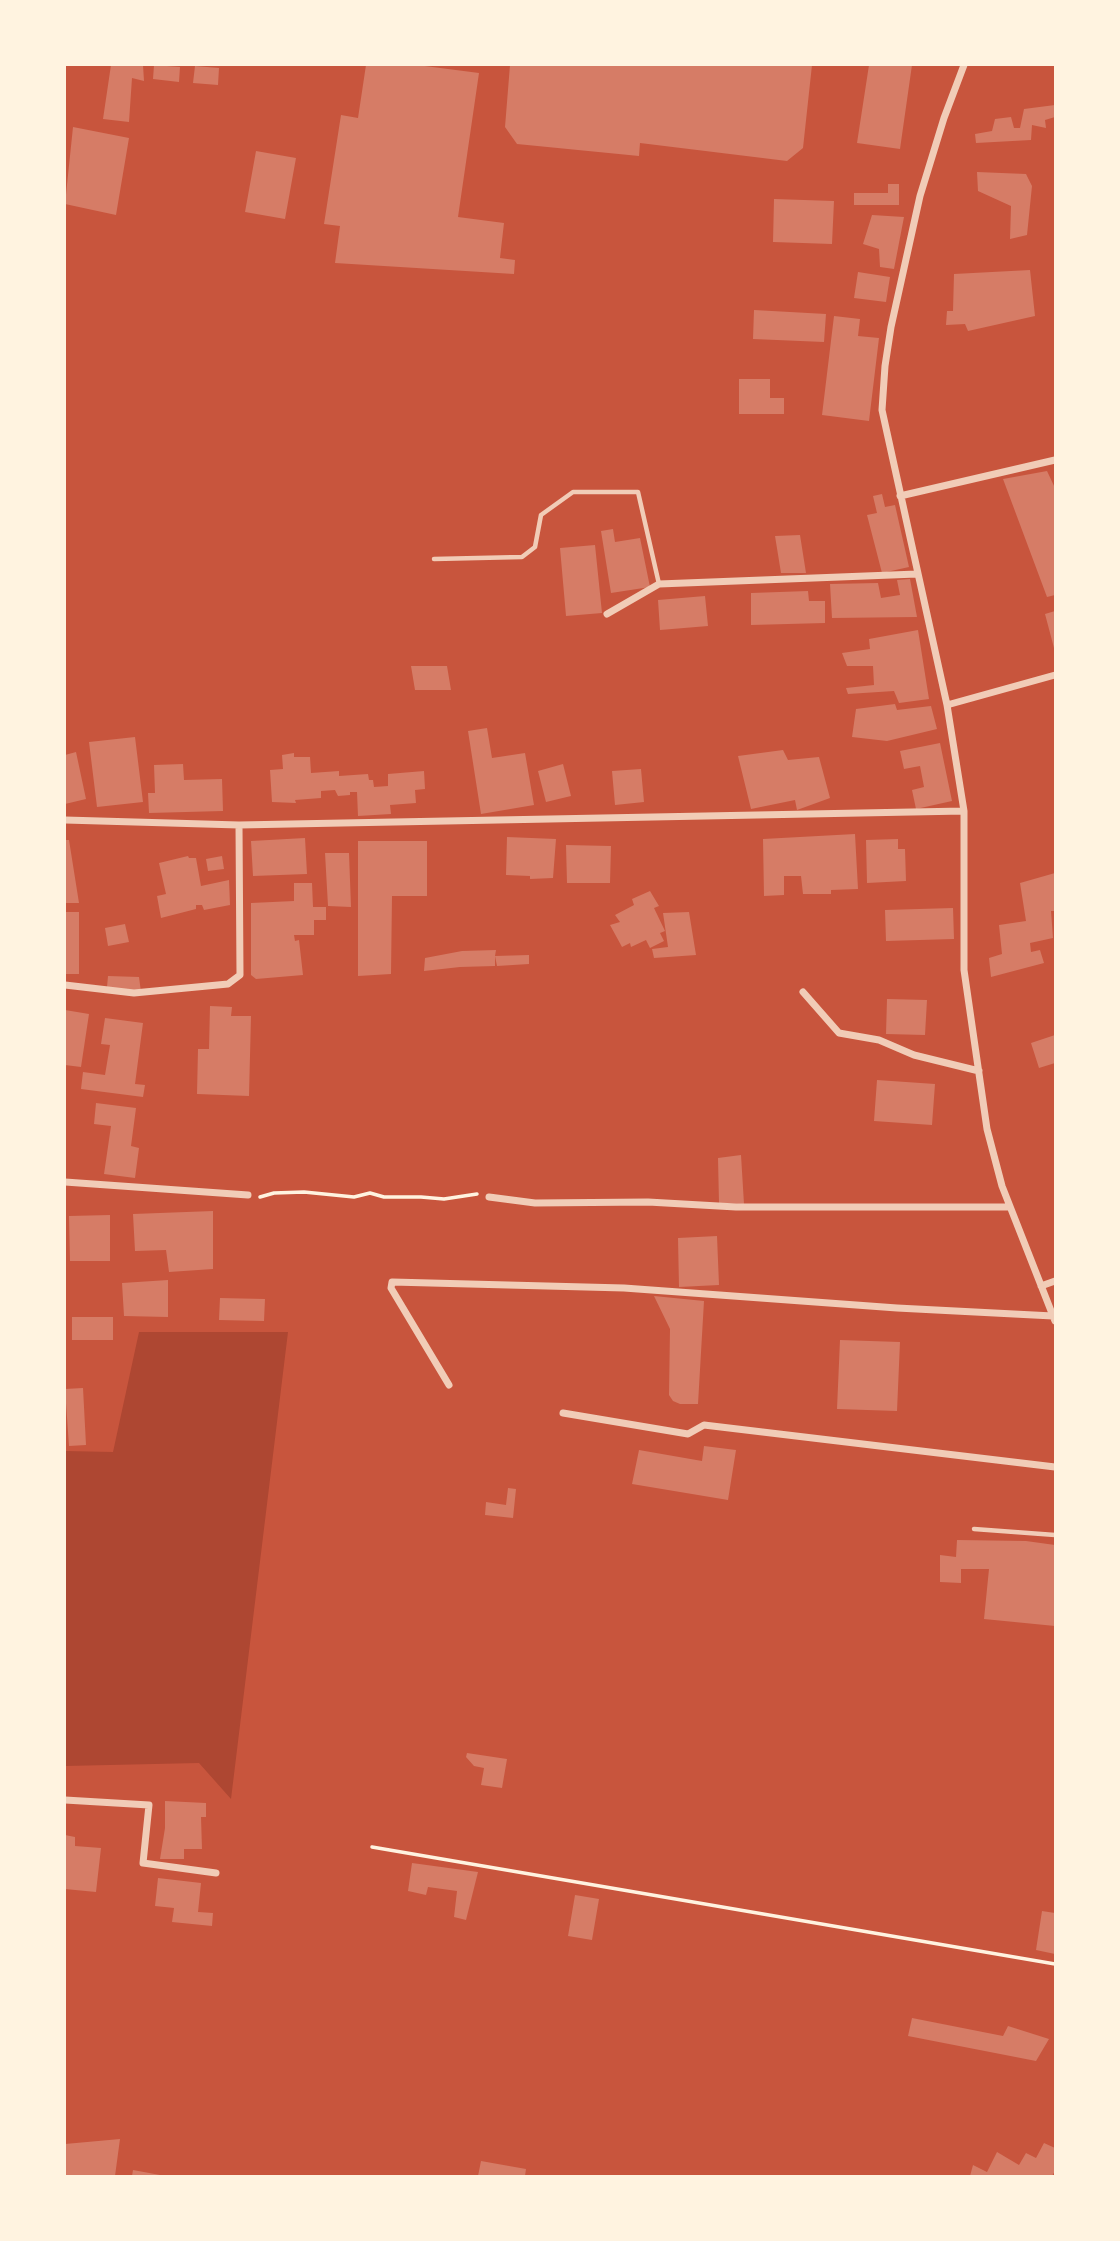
<!DOCTYPE html>
<html>
<head>
<meta charset="utf-8">
<style>
  body { margin:0 }
  #map { position:relative; width:1120px; height:2241px; overflow:hidden; background:#c8553d; font-family:Commissioner,sans-serif }
  canvas { display:block }
  .frame { position:absolute; inset:0; border:66px solid #fff3e0; pointer-events:none }
</style>
</head>
<body>
<div id="map">
<canvas width="1120" height="2241"></canvas>
<div class="frame"></div>
</div>
<script>
const ctx = document.querySelector('canvas').getContext('2d');
ctx.lineJoin = 'round';
function paint(path, color) { ctx.fillStyle = color; ctx.fill(path, 'evenodd'); }
const shape = rows => new Path2D(rows.map(r => 'M' + r).join(''));
function trace(path, color, width, dash) { ctx.strokeStyle = color; ctx.lineWidth = width; ctx.lineCap = dash ? 'butt' : 'round'; ctx.setLineDash(dash || []); ctx.stroke(path); }
paint(shape([
  [139,1332,288,1332,231,1799,199,1763,65,1766,65,1451,113,1452]
]), '#ae4732');
paint(shape([
  [111,65,143,65,144,81,132,78,129,122,103,119],
  [154,65,180,67,179,82,153,79],
  [366,65,417,65,479,73,458,217,504,223,500,258,515,260,514,274,335,263,340,226,324,224,341,115,358,118],
  [510,65,812,65,803,148,787,161,640,143,639,156,517,144,505,127],
  [869,65,912,65,900,149,857,143],
  [195,66,219,68,218,85,193,83],
  [1055,105,1055,117,1045,120,1046,128,1032,125,1031,140,976,143,975,134,992,131,995,119,1011,117,1014,128,1020,128,1024,109],
  [73,127,129,138,116,215,65,204],
  [256,151,296,158,285,219,245,212],
  [977,172,1026,174,1032,186,1027,235,1010,239,1011,206,978,191],
  [888,184,899,184,899,205,854,205,854,193,888,193],
  [774,199,834,201,832,244,773,242],
  [872,215,904,217,894,269,880,267,879,249,863,244],
  [1030,270,1035,316,968,331,965,324,946,325,947,311,953,311,954,274],
  [858,272,890,277,886,302,854,298],
  [754,310,826,314,824,342,753,339],
  [834,316,860,319,858,336,879,338,869,421,822,415],
  [739,379,770,379,770,398,784,398,784,414,739,414],
  [1047,471,1055,488,1055,595,1047,597,1003,479],
  [882,494,885,507,895,505,909,567,882,573,867,515,877,513,873,496],
  [613,529,615,542,640,538,650,587,611,593,601,531],
  [800,535,806,573,781,573,775,536],
  [595,545,602,613,566,616,560,548],
  [910,579,917,617,832,618,830,584,878,583,881,598,900,595,897,580],
  [808,591,809,601,825,601,825,623,751,625,751,593],
  [705,596,708,626,660,630,658,600],
  [1055,611,1055,648,1054,648,1045,614],
  [918,630,929,699,899,703,894,691,848,694,846,688,874,685,873,666,847,666,842,653,870,649,869,639],
  [411,666,447,666,451,690,415,690],
  [895,704,897,710,931,706,937,729,887,741,852,737,856,709],
  [487,728,492,758,525,753,534,805,481,814,468,731],
  [135,737,143,802,97,807,89,742],
  [940,743,952,801,916,809,912,790,924,787,920,766,904,769,900,751],
  [783,750,788,760,819,757,830,798,797,810,795,800,751,809,738,756],
  [76,752,86,799,65,804,65,755],
  [294,753,294,757,310,757,311,773,339,771,339,776,368,774,369,780,373,780,374,787,388,786,388,774,424,771,425,789,415,790,416,803,390,805,391,814,358,816,357,792,350,792,350,795,338,796,335,790,321,791,321,798,295,800,296,803,272,802,270,770,283,769,282,755],
  [183,764,184,780,222,779,223,811,149,813,148,793,155,793,154,765],
  [563,764,571,796,546,802,538,771],
  [641,769,644,802,615,805,612,771],
  [855,834,858,889,831,890,831,894,803,894,801,876,784,876,784,895,764,896,763,839],
  [507,837,556,839,553,878,530,879,530,876,506,875],
  [305,838,307,874,253,876,251,841],
  [898,839,898,849,905,849,906,881,867,883,866,840],
  [65,840,69,840,79,903,65,903],
  [358,841,427,841,427,896,392,896,391,974,358,976],
  [566,845,611,846,610,883,567,883],
  [325,853,349,853,351,907,328,906],
  [188,856,189,858,196,858,201,886,229,880,230,905,204,910,202,905,196,905,196,909,161,918,157,896,166,894,159,863],
  [222,856,224,869,208,871,206,859],
  [1055,873,1055,911,1051,911,1053,938,1030,943,1031,952,1040,950,1044,963,991,977,989,958,1002,954,999,925,1026,921,1020,883],
  [294,883,312,883,313,907,326,907,326,920,314,920,314,935,294,935,295,941,299,940,303,975,256,979,251,975,251,903,294,901],
  [650,891,659,906,654,908,665,931,660,933,664,941,650,948,646,940,631,947,630,943,622,947,610,925,620,922,615,915,634,905,632,899],
  [953,908,954,939,886,941,885,910],
  [65,912,79,912,79,974,65,974],
  [689,912,696,955,654,958,652,949,668,947,663,913],
  [125,924,129,942,108,946,105,928],
  [496,950,495,956,529,955,529,964,497,966,495,956,495,966,460,967,424,971,425,958,462,951],
  [108,976,139,977,141,992,107,987],
  [887,999,927,1000,925,1035,886,1034],
  [210,1006,232,1007,231,1016,251,1016,249,1096,197,1094,198,1049,209,1049],
  [65,1010,89,1014,81,1067,65,1065],
  [105,1018,143,1023,135,1084,145,1085,143,1097,81,1089,83,1072,105,1075,110,1045,101,1044],
  [1055,1035,1055,1063,1039,1068,1031,1043],
  [877,1080,935,1084,932,1125,874,1121],
  [96,1103,136,1108,131,1146,139,1148,135,1178,104,1174,111,1126,94,1124],
  [741,1155,744,1204,719,1203,718,1158],
  [213,1211,213,1269,169,1272,166,1250,135,1251,133,1214],
  [110,1215,110,1261,70,1261,69,1216],
  [717,1236,719,1285,679,1287,678,1238],
  [168,1280,168,1317,124,1316,122,1283],
  [654,1296,704,1301,698,1404,680,1404,673,1401,669,1395,670,1329],
  [220,1298,265,1299,264,1321,219,1320],
  [72,1317,113,1317,113,1340,72,1340],
  [840,1340,900,1342,897,1411,837,1409],
  [83,1388,86,1445,69,1446,65,1389],
  [704,1446,736,1450,728,1500,632,1484,639,1450,702,1461],
  [508,1488,516,1489,513,1518,485,1515,486,1502,506,1505],
  [957,1540,1026,1541,1055,1545,1055,1626,984,1619,989,1569,961,1569,961,1583,940,1582,940,1555,956,1557],
  [467,1753,507,1759,502,1788,481,1785,484,1768,474,1766,466,1757],
  [165,1801,206,1803,206,1817,201,1817,202,1849,184,1849,184,1859,160,1859,165,1828],
  [65,1835,75,1837,75,1846,101,1848,96,1892,65,1889],
  [412,1863,478,1872,466,1920,454,1917,457,1891,428,1887,426,1895,408,1891],
  [158,1878,201,1883,198,1912,213,1913,212,1926,172,1922,174,1908,155,1906],
  [575,1895,599,1899,592,1940,568,1936],
  [1042,1911,1055,1913,1055,1954,1036,1950],
  [912,2018,1003,2036,1008,2026,1049,2039,1036,2061,908,2036],
  [120,2139,115,2176,65,2176,65,2144],
  [1044,2143,1055,2148,1055,2171,1052,2176,970,2176,973,2165,987,2172,997,2152,1019,2165,1026,2153,1036,2158],
  [481,2161,526,2169,525,2176,478,2176],
  [133,2170,160,2175,160,2176,132,2176]
]), '#d67c66');
trace(shape([
  [260,1197,274,1193,304,1192,354,1197,370,1193,384,1197,421,1197,444,1199,477,1194],
  [372,1847,1055,1964]
]), '#fff3e0', 3.5);
trace(shape([
  [434,559,522,557,535,547,541,515,573,492,638,492,659,584],
  [974,1529,1055,1535]
]), '#f1ccb7', 4.5);
trace(shape([
  [964,65,944,118,920,196,891,327,885,366,882,410,947,705,964,811,964,970,987,1129,1002,1186,1055,1321],
  [900,496,1055,460],
  [607,614,659,584,917,574],
  [947,705,1055,675],
  [65,820,239,825,964,811],
  [65,985,134,993,228,984,240,975,239,825],
  [803,992,839,1033,879,1040,914,1055,979,1071],
  [65,1182,248,1195],
  [489,1197,535,1203,648,1202,736,1207,1010,1207],
  [1041,1286,1055,1281],
  [449,1385,391,1288,392,1282,624,1288,897,1308,1053,1316],
  [563,1413,688,1434,704,1425,1055,1467],
  [65,1800,149,1805,143,1863,216,1873]
]), '#f1ccb7', 7);
</script>
</body>
</html>
